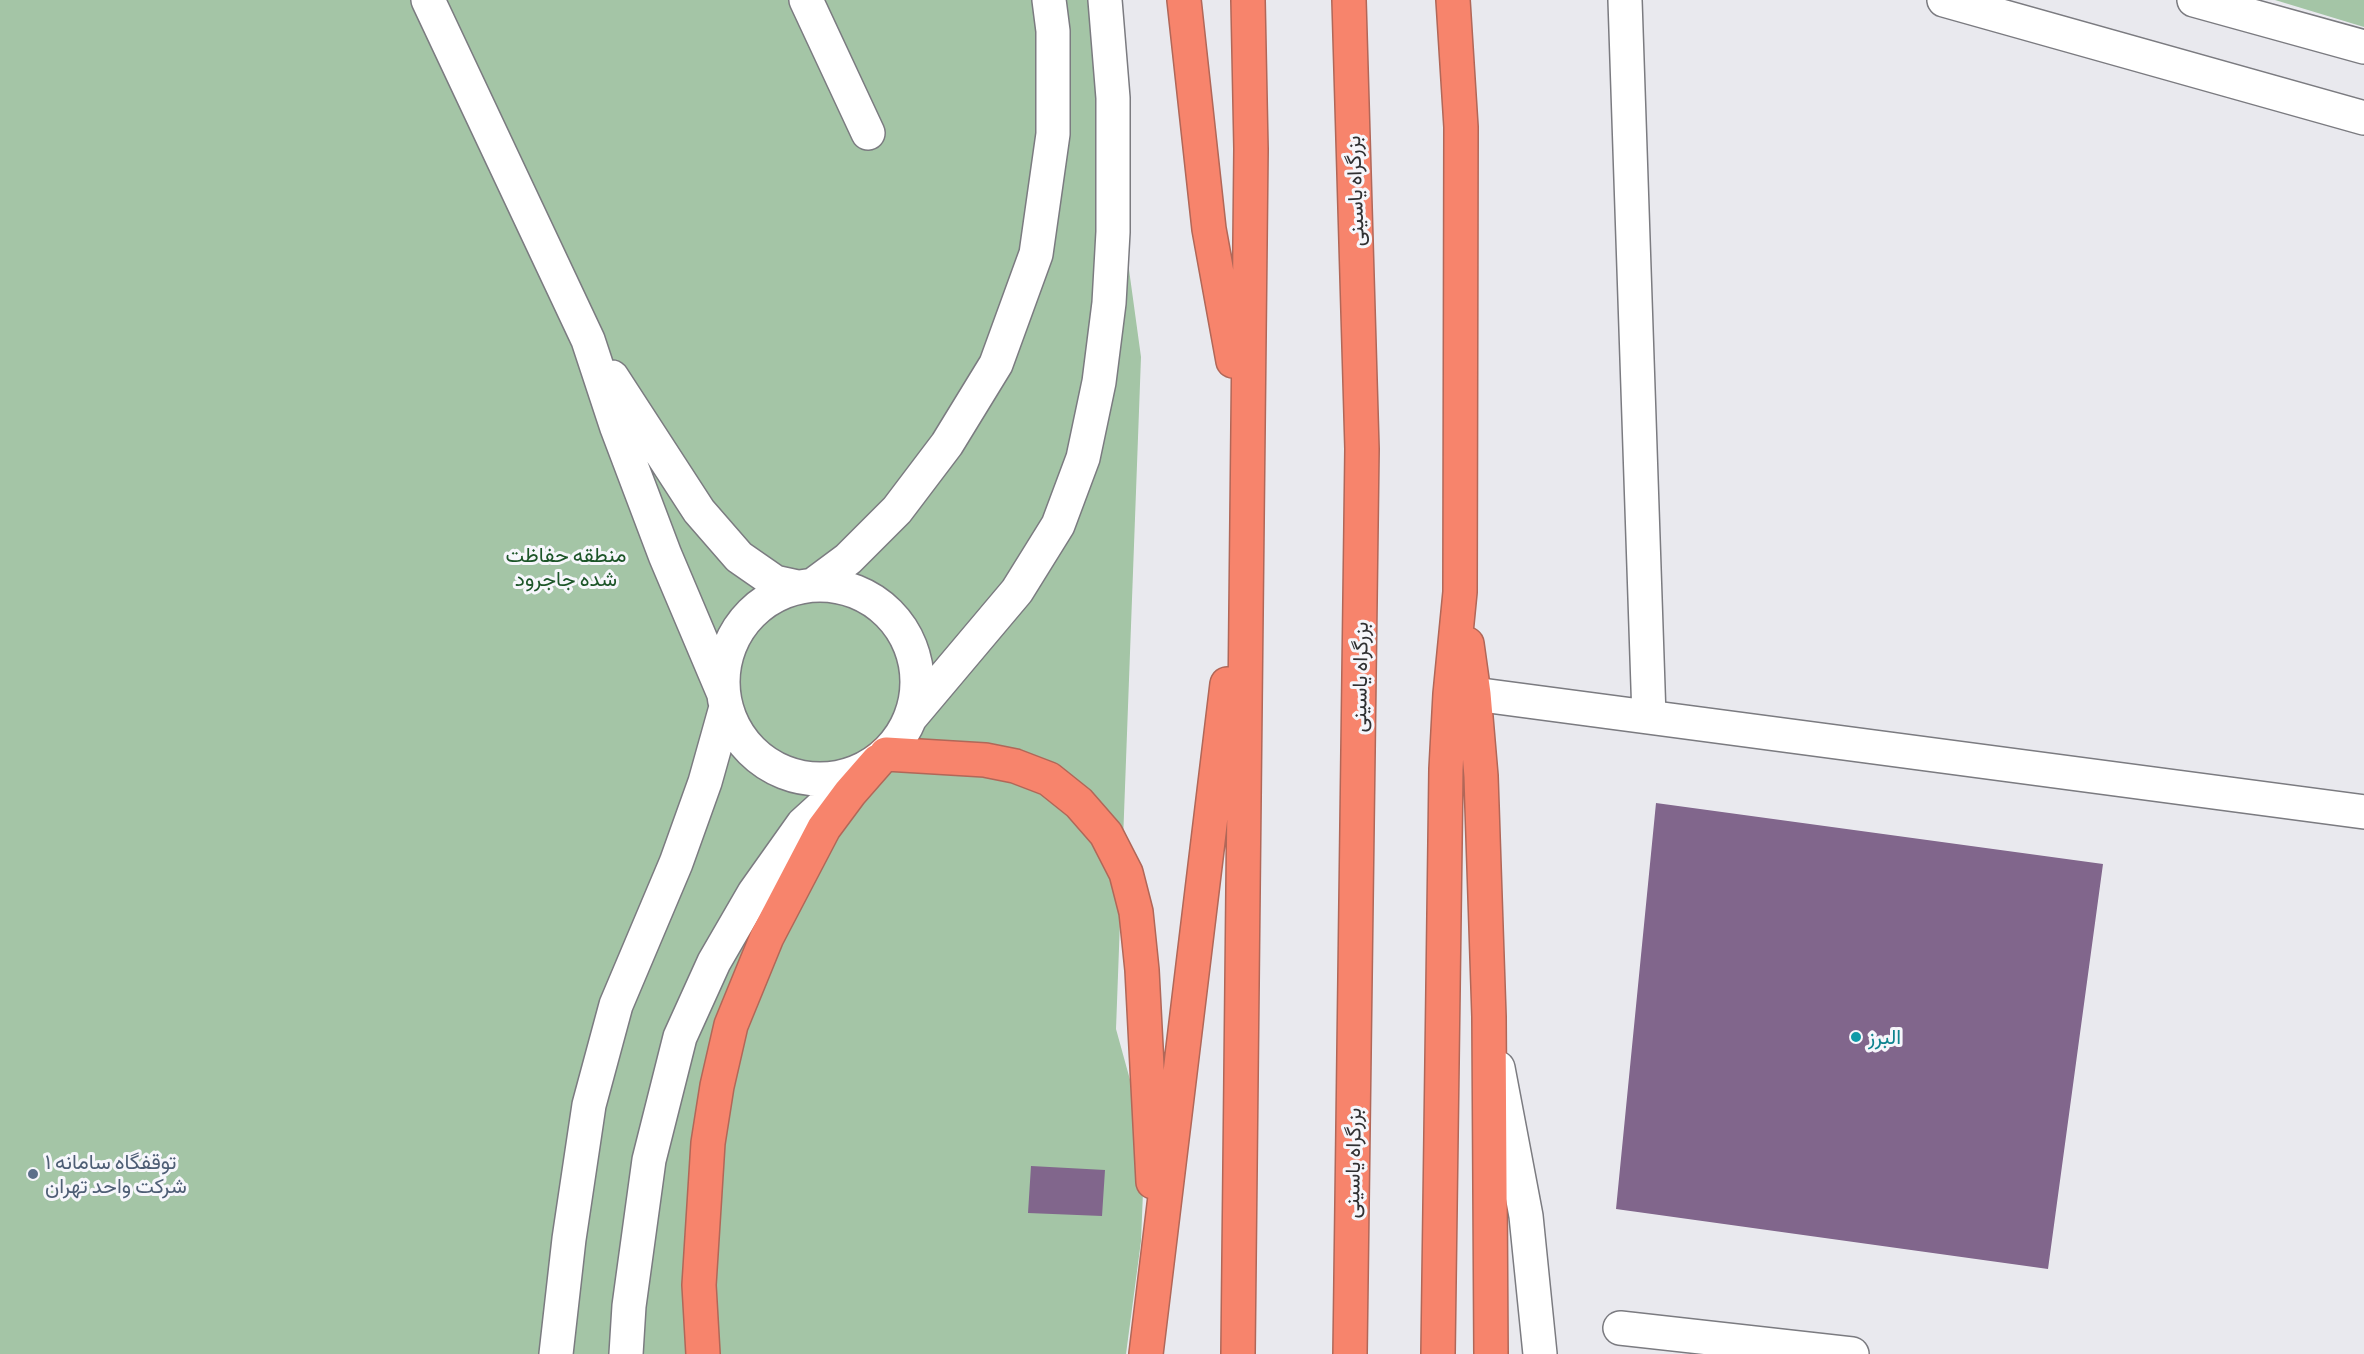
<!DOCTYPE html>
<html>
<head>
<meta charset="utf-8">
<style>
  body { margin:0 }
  canvas { display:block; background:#e9e9ee }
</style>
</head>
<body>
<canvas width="2364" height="1354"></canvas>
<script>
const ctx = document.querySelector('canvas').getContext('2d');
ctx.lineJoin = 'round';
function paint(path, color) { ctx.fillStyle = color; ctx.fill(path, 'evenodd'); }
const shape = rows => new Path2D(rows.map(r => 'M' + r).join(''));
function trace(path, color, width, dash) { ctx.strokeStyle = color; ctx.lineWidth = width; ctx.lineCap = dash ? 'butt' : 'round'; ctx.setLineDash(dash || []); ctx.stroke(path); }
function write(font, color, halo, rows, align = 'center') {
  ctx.font = font + ' Commissioner,Vazirmatn,sans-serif'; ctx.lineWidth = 6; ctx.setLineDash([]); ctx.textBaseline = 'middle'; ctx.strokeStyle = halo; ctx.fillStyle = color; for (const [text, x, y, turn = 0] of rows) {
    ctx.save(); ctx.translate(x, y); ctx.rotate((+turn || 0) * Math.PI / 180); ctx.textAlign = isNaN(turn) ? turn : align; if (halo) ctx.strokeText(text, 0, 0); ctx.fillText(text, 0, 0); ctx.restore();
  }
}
paint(shape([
  [0,0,1092,0,1141,357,1116,1029,1132,1087,1144,1167,1141,1241,1126,1354,0,1354],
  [2275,0,2364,0,2364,27]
]), '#a4c5a6');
paint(shape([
  [1656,803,2103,864,2048,1269,1616,1209],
  [1031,1166,1105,1170,1102,1216,1028,1213]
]), '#81668c');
const minor = shape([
  [428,0,588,340,617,428,665,555,723,692],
  [806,0,868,133],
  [1625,0,1649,717],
  [1944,0,2364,118],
  [2194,0,2364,47],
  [612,377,699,511,739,557,775,582,798,587],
  [813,585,848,559,897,510,947,444,996,364,1036,254,1053,134,1053,31,1049,0],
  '723 682a97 97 0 1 1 194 0a97 97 0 1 1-194 0Z',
  [1474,694,2364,812],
  [910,718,1017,591,1058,525,1083,458,1099,382,1109,303,1113,232,1113,98,1105,0],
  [1498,1068,1526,1216,1540,1354],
  [1620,1328,1852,1354],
  [556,1354,569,1239,589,1105,616,1005,676,863,705,782,726,707],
  [626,1354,629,1306,649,1160,680,1037,714,962,754,893,803,824,847,784]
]);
const highway = shape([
  [1184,0,1209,229,1233,361],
  [1349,0,1362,449,1350,1354],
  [1467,644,1474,694,1481,776,1489,1017,1491,1354],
  [886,754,985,760,1015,766,1049,779,1079,803,1106,834,1126,873,1136,912,1142,970,1153,1182],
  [703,1354,699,1285,708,1143,717,1086,731,1025,767,937,824,828,850,793,878,761],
  [1146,1354,1227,684],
  [1238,1354,1251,149,1248,0],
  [1438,1354,1446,769,1450,694,1460,592,1461,127,1453,0]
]);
trace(minor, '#7b7b80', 36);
trace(highway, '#b16758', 36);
trace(minor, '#fff', 33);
trace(highway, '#f7846c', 33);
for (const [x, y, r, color] of [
  [1856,1037,6,"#0f9aa8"],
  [33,1174,6,"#5c6f8a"]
]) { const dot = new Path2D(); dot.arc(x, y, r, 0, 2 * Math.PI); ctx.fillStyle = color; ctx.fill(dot); trace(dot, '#f6f6fb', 2); }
write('21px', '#303032', '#f6f6fb', [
  ["بزرگراه یاسینی",1355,191,-92],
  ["بزرگراه یاسینی",1360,677,-89],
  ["بزرگراه یاسینی",1353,1163,-89]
]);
write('21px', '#1c5528', '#f6f6fb', [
  ["منطقه حفاظت",566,555],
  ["شده جاجرود",566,579]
]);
write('21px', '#0d838f', '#f6f6fb', [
  ["البرز",1868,1037]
], 'left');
write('21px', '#4e5e75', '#f6f6fb', [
  ["توقفگاه سامانه ۱",45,1162],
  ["شرکت واحد تهران",45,1186]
], 'left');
</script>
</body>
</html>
